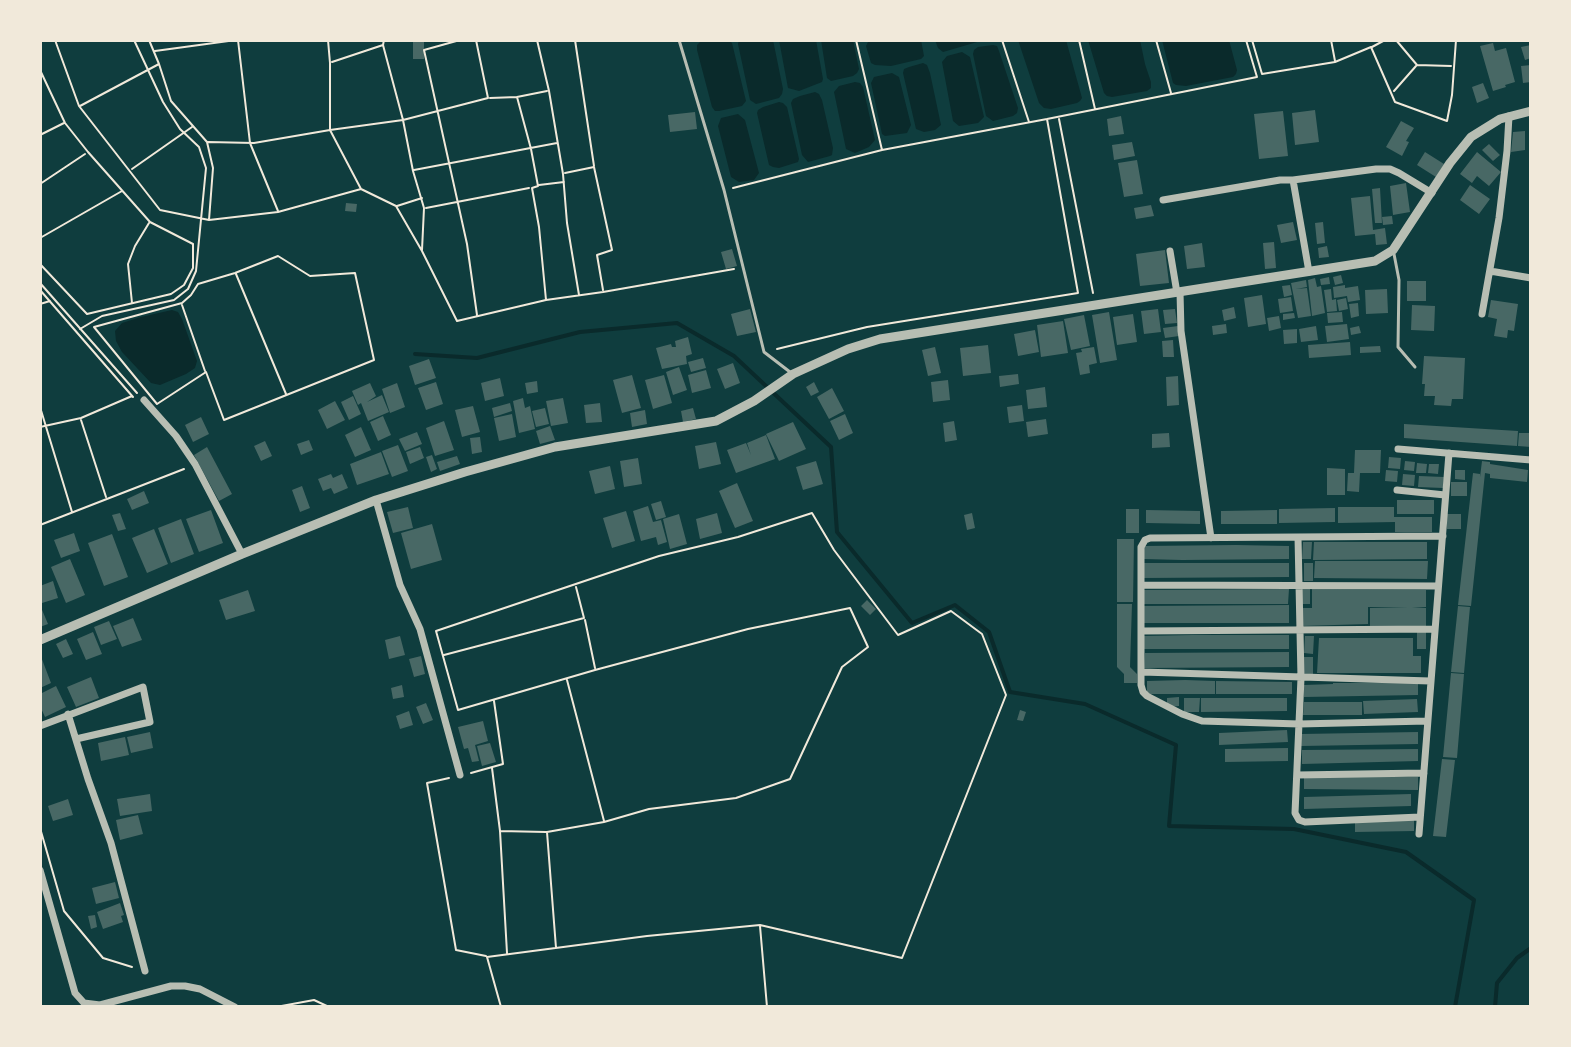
<!DOCTYPE html>
<html>
<head>
<meta charset="utf-8">
<style>
  body { margin:0 }
  #map { position:relative; width:1571px; height:1047px; overflow:hidden; background:#0f3d3e; font-family:"Noto Sans",sans-serif }
  canvas { display:block }
  .frame { position:absolute; inset:0; border:42px solid #f1e9da; pointer-events:none }
</style>
</head>
<body>
<div id="map">
<canvas width="1571" height="1047"></canvas>
<div class="frame"></div>
</div>
<script>
const ctx = document.querySelector('canvas').getContext('2d');
ctx.lineJoin = 'round';
function paint(path, color) { ctx.fillStyle = color; ctx.fill(path, 'evenodd'); }
const shape = rows => new Path2D(rows.map(r => 'M' + r).join(''));
function trace(path, color, width, dash) { ctx.strokeStyle = color; ctx.lineWidth = width; ctx.lineCap = dash ? 'butt' : 'round'; ctx.setLineDash(dash || []); ctx.stroke(path); }
paint(shape([
  [710,40,729,40,732,43,746,101,742,106,719,111,715,111,712,107,697,50,697,45,701,41],
  [739,40,773,40,783,89,782,94,779,98,756,104,750,100,738,44],
  [779,40,816,40,823,79,822,82,799,91,788,88],
  [821,40,853,40,859,69,857,73,853,76,831,81,827,78],
  [869,40,921,40,924,56,921,59,891,66,875,65,871,63,866,46],
  [935,40,984,40,943,52,938,48],
  [1018,40,1066,40,1082,98,1080,101,1077,103,1051,109,1044,108,1039,103],
  [1088,40,1140,40,1145,64,1151,82,1151,88,1147,91,1112,97,1107,96,1104,93],
  [1162,40,1229,40,1237,70,1236,74,1233,77,1186,86,1176,85,1173,83],
  [993,45,997,46,999,51,1018,108,1017,113,1013,116,993,121,986,116,973,54,974,50,978,47],
  [962,52,970,57,984,117,978,123,959,126,953,121,942,62,947,56],
  [923,63,927,65,930,73,941,125,935,130,924,132,916,129,903,73,904,69,909,67],
  [892,73,899,77,911,125,907,133,885,136,882,134,871,83,874,77],
  [855,82,860,83,863,87,875,140,869,147,855,153,846,149,834,92,839,86],
  [815,92,819,94,822,100,833,148,832,155,830,156,808,162,802,155,791,103,793,99,800,96],
  [779,102,783,103,787,107,799,159,798,162,779,168,773,167,769,165,757,113,758,110,763,107],
  [738,114,745,120,759,173,754,180,739,182,731,177,718,126,721,118],
  [172,310,178,312,182,319,197,361,195,368,186,374,160,385,151,383,122,352,116,341,115,331,122,323,141,317]
]), '#0a2a2b');
trace(shape([
  [415,354,477,358,580,332,677,323,734,356,831,447,837,532,912,623,955,605,989,632,1010,692,1085,704,1176,745,1169,826,1294,829,1406,852,1474,900,1455,1007],
  [1495,1007,1497,983,1517,958,1531,948]
]), '#0a2a2b', 4);
paint(shape([
  [413,40,424,40,424,59,413,59],
  [1493,43,1495,51,1506,48,1515,82,1505,85,1506,87,1493,91,1480,46],
  [1531,45,1531,58,1525,60,1521,47],
  [1531,65,1531,82,1523,83,1521,66],
  [1483,83,1489,98,1477,103,1472,87],
  [1315,110,1319,142,1295,145,1292,113],
  [1283,111,1288,156,1259,159,1254,114],
  [695,112,697,129,670,132,668,115],
  [1121,116,1124,134,1109,136,1107,119],
  [1401,121,1414,128,1406,141,1409,142,1402,156,1386,147],
  [1525,131,1525,150,1511,152,1513,132],
  [1132,142,1135,156,1114,160,1112,145],
  [1489,144,1500,155,1493,161,1482,150],
  [1425,152,1444,164,1436,177,1417,165],
  [1477,152,1501,172,1489,186,1477,176,1472,183,1460,174],
  [1137,160,1143,194,1124,197,1118,163],
  [1406,183,1410,212,1393,215,1390,186],
  [1470,185,1490,199,1479,214,1460,200],
  [1380,188,1382,223,1375,223,1372,189],
  [1370,196,1373,230,1385,228,1387,244,1376,245,1375,234,1355,236,1351,198],
  [346,203,357,204,356,212,345,211],
  [1151,205,1154,216,1136,219,1134,208],
  [1392,216,1393,224,1383,225,1382,217],
  [1293,222,1297,240,1281,243,1277,225],
  [1323,222,1325,243,1317,244,1315,223],
  [1274,242,1276,268,1265,269,1263,243],
  [1202,243,1205,267,1187,269,1184,246],
  [1327,246,1329,257,1319,258,1318,248],
  [732,249,737,266,726,269,721,252],
  [1165,250,1169,283,1140,286,1136,254],
  [1341,275,1343,283,1335,285,1333,277],
  [1329,277,1330,284,1321,285,1320,279],
  [1315,278,1317,287,1321,286,1325,313,1312,316,1308,280],
  [1306,280,1307,287,1296,289,1307,288,1311,316,1298,318,1291,283],
  [1407,281,1426,281,1426,301,1407,301],
  [1290,285,1292,295,1284,297,1282,286],
  [1345,285,1345,288,1358,286,1360,300,1348,302,1347,296,1334,298,1333,287],
  [1331,289,1332,300,1336,299,1337,311,1327,312,1324,290],
  [1387,289,1388,313,1366,314,1365,290],
  [1262,295,1266,324,1248,327,1244,298],
  [1291,297,1293,311,1280,313,1278,299],
  [1346,298,1348,309,1339,311,1337,300],
  [1491,300,1518,304,1514,331,1508,330,1507,338,1494,336,1497,319,1488,317],
  [1358,303,1359,316,1351,318,1349,304],
  [1412,305,1435,306,1434,331,1411,330],
  [1234,307,1236,318,1224,321,1222,310],
  [750,309,756,332,737,336,731,314],
  [1158,309,1161,332,1144,334,1141,311],
  [1175,309,1177,323,1165,324,1163,310],
  [1109,312,1117,360,1100,363,1092,315],
  [1342,312,1343,322,1328,323,1327,313],
  [1294,313,1295,318,1283,320,1283,314],
  [1133,314,1137,342,1117,345,1113,317],
  [1084,315,1090,346,1071,350,1064,319],
  [1279,316,1281,328,1269,331,1267,318],
  [1063,321,1068,353,1041,357,1037,325],
  [1226,324,1227,333,1213,335,1212,326],
  [1347,324,1349,339,1327,342,1325,326],
  [1178,326,1179,336,1165,338,1163,328],
  [1316,326,1318,340,1301,342,1299,329],
  [1359,326,1361,333,1351,335,1350,328],
  [1297,329,1297,343,1284,344,1283,330],
  [1035,330,1039,352,1018,356,1014,334],
  [688,337,692,354,686,356,687,364,662,369,656,348,671,344,672,347,676,347,675,341],
  [1173,340,1174,357,1163,357,1162,341],
  [1350,342,1351,355,1309,358,1308,345],
  [988,345,991,373,963,376,960,348],
  [1380,346,1381,352,1360,353,1360,347],
  [935,347,941,373,928,376,922,350],
  [1094,347,1097,363,1089,365,1090,373,1080,375,1076,353,1082,352,1081,349],
  [1424,356,1465,358,1463,399,1452,399,1451,406,1434,405,1435,396,1424,396,1425,384,1422,384],
  [703,358,706,368,691,372,688,362],
  [429,359,436,378,415,385,409,366],
  [733,363,740,383,725,389,717,369],
  [679,367,687,390,673,395,666,372],
  [706,370,711,388,692,393,688,375],
  [1018,374,1019,384,1000,387,999,376],
  [632,375,641,408,622,413,613,380],
  [664,375,672,403,653,409,645,380],
  [1178,376,1179,405,1167,406,1166,377],
  [500,378,504,396,485,401,481,383],
  [948,380,950,400,933,402,931,382],
  [537,381,538,392,527,394,525,383],
  [436,382,443,404,426,410,418,388],
  [814,382,819,392,811,396,806,387],
  [370,383,376,396,367,402,382,395,389,412,368,421,361,403,358,405,352,391],
  [397,383,405,407,390,413,382,389],
  [1045,387,1047,407,1028,409,1026,390],
  [832,388,844,411,829,419,817,397],
  [353,396,361,414,349,420,341,402],
  [523,398,525,408,530,406,535,429,519,433,513,401],
  [563,398,568,423,551,426,546,401],
  [335,401,345,420,327,429,318,410],
  [510,403,512,411,494,417,492,408],
  [600,403,602,422,586,423,584,405],
  [1022,405,1024,421,1009,423,1007,407],
  [473,406,480,432,462,437,455,410],
  [545,408,549,424,536,427,532,411],
  [693,408,696,419,683,422,681,411],
  [645,410,647,424,632,427,630,413],
  [512,414,516,437,499,441,494,418],
  [845,414,853,433,839,440,830,421],
  [383,416,391,435,378,441,370,422],
  [201,417,209,434,193,442,185,425],
  [1046,419,1048,434,1028,437,1026,422],
  [444,421,454,450,435,456,426,428],
  [954,421,957,440,945,442,943,423],
  [793,422,806,449,779,461,766,434],
  [1404,424,1518,431,1517,446,1404,438],
  [550,426,555,440,540,444,536,431],
  [361,427,371,450,355,457,345,435],
  [417,432,422,444,405,451,399,439],
  [1169,433,1170,447,1152,448,1152,434],
  [1519,433,1531,433,1531,447,1518,446],
  [766,435,775,459,736,473,727,450,746,443,751,455,747,443],
  [480,437,482,452,472,454,470,438],
  [309,440,313,450,301,455,297,444],
  [265,441,272,456,261,461,254,446],
  [716,442,721,464,699,469,695,446],
  [398,445,408,471,392,477,382,451],
  [207,447,232,494,219,501,194,455],
  [420,447,424,458,410,464,406,452],
  [1355,450,1381,450,1380,473,1360,473,1359,492,1347,491,1348,473,1354,473],
  [381,452,389,474,357,485,350,464],
  [432,455,437,469,431,472,426,457],
  [457,456,460,464,440,471,437,462],
  [1389,457,1401,458,1400,469,1388,468],
  [638,458,642,484,624,487,620,461],
  [816,461,823,484,803,490,796,467],
  [1405,461,1415,462,1414,471,1404,470],
  [1482,461,1490,462,1490,464,1528,470,1527,482,1490,478,1490,474,1485,473,1471,606,1458,605,1473,473,1480,474,1480,477],
  [1417,463,1427,464,1426,473,1416,473],
  [1429,464,1439,464,1438,474,1428,473],
  [610,466,615,489,595,494,589,471],
  [1327,468,1345,469,1345,495,1327,495],
  [1386,470,1398,471,1397,482,1385,481],
  [1455,470,1465,470,1465,480,1455,479],
  [331,474,333,478,342,474,348,488,334,494,331,488,323,491,318,479],
  [1403,474,1415,475,1414,486,1402,485],
  [1419,476,1444,477,1443,488,1418,487],
  [1451,482,1467,482,1467,496,1451,496],
  [737,483,753,521,735,528,719,491],
  [302,486,310,508,300,512,292,490],
  [144,491,149,503,132,510,127,499],
  [1397,500,1434,500,1434,514,1397,514],
  [661,501,666,517,656,520,651,504],
  [648,506,653,522,661,520,667,542,658,545,656,537,641,541,633,511],
  [408,507,413,528,393,533,387,512],
  [1338,507,1394,507,1394,517,1432,517,1432,532,1395,532,1395,522,1338,523],
  [1335,508,1335,522,1279,523,1279,509],
  [1126,509,1139,509,1139,533,1126,533],
  [211,510,223,543,199,552,186,519],
  [1146,510,1200,511,1200,524,1146,523],
  [1277,510,1277,524,1221,524,1221,511],
  [626,511,635,541,612,548,603,518],
  [120,513,126,529,118,531,112,515],
  [717,513,722,533,700,539,696,519],
  [972,513,975,528,967,530,964,515],
  [679,514,687,544,670,549,663,519],
  [1447,514,1461,514,1461,529,1447,529],
  [181,519,194,554,171,563,158,528],
  [432,524,442,560,411,569,401,533],
  [154,529,168,564,147,573,132,538],
  [74,533,80,551,61,558,54,540],
  [112,534,128,577,104,586,88,543],
  [1117,539,1134,539,1133,602,1117,602],
  [1303,542,1312,542,1311,559,1302,559],
  [1314,542,1427,542,1427,559,1313,560],
  [1236,545,1289,546,1289,559,1182,560,1144,559,1144,546],
  [70,559,85,595,66,603,51,567],
  [1315,561,1428,561,1427,579,1314,578],
  [1144,563,1289,563,1289,577,1144,578],
  [1304,563,1313,563,1313,581,1304,581],
  [53,581,58,598,42,603,40,586],
  [1301,587,1310,587,1310,604,1301,604],
  [1289,589,1288,604,1143,604,1143,590],
  [1312,589,1426,590,1426,607,1412,607,1426,608,1426,626,1370,626,1370,608,1408,607,1368,607,1368,624,1302,626,1302,608,1312,608],
  [248,590,255,611,226,620,219,600],
  [867,600,876,609,870,615,861,606],
  [1117,604,1132,604,1130,667,1137,674,1137,683,1124,683,1124,674,1117,667],
  [40,605,48,624,40,627],
  [1289,605,1289,623,1142,623,1142,606],
  [1458,606,1470,607,1464,673,1451,672],
  [133,618,142,640,122,647,113,626],
  [109,621,117,639,101,645,94,627],
  [1417,631,1426,631,1426,649,1417,649],
  [93,632,102,654,86,660,77,639],
  [1192,635,1289,635,1289,649,1144,649,1144,636],
  [400,636,405,655,389,659,385,640],
  [1305,636,1314,636,1313,654,1304,653],
  [1319,638,1413,638,1413,656,1421,656,1421,673,1317,673],
  [66,639,73,654,63,658,56,644],
  [1289,652,1289,667,1144,668,1145,653],
  [40,654,51,683,40,688],
  [421,656,425,674,414,677,409,659],
  [1304,657,1313,657,1313,675,1304,675],
  [1451,673,1464,674,1457,758,1443,757],
  [91,677,99,698,76,707,67,687],
  [1185,680,1215,681,1215,694,1147,694,1147,681],
  [1216,681,1292,682,1292,694,1216,694],
  [1333,683,1418,683,1418,695,1304,697,1304,685,1333,684],
  [402,685,404,697,393,699,391,688],
  [56,686,66,707,45,717,40,706,40,694],
  [1179,697,1179,706,1167,707,1167,698],
  [1184,698,1200,698,1199,712,1184,712],
  [1201,698,1287,698,1287,711,1201,712],
  [1417,699,1418,712,1364,714,1363,701],
  [1304,702,1362,702,1362,715,1303,715],
  [426,703,433,720,423,724,416,707],
  [1020,710,1026,712,1023,721,1017,720],
  [409,711,413,725,400,729,396,716],
  [483,721,488,741,475,745,479,761,472,762,468,748,464,749,458,727],
  [1287,730,1288,742,1219,745,1219,733],
  [150,732,153,748,131,753,127,737],
  [1418,732,1418,744,1301,746,1301,734],
  [125,737,129,755,101,761,98,743],
  [490,743,496,762,482,766,477,746],
  [1288,748,1288,761,1225,762,1225,749],
  [1418,749,1418,761,1302,764,1302,750],
  [1442,759,1455,760,1446,837,1433,836],
  [1304,776,1418,777,1418,790,1304,789],
  [150,794,152,811,120,816,117,799],
  [1411,794,1411,806,1304,809,1304,797],
  [68,799,73,815,53,821,48,806],
  [138,815,143,834,120,840,116,820],
  [1414,818,1414,831,1355,832,1355,820],
  [115,882,119,898,96,904,92,888],
  [120,903,124,915,121,916,123,922,103,929,97,912],
  [95,915,97,927,91,929,88,916]
]), '#486865');
trace(shape([
  [55,40,79,106,160,210,209,220,278,212,361,189,396,206,422,251,457,321,546,300,603,292,734,269],
  [149,40,159,64,171,101,207,142,213,168,209,220],
  [238,40,250,143,278,211],
  [328,40,330,63,330,130,403,120,488,98,476,40],
  [460,40,424,50,467,244,477,315],
  [537,40,549,91,563,174,567,223,579,295],
  [575,40,594,166],
  [856,40,882,150],
  [1002,40,1029,122],
  [1079,40,1095,109],
  [1156,40,1171,93],
  [1252,40,1262,74,1335,62,1371,47,1395,102,1447,121,1452,95,1456,40],
  [1331,40,1335,61],
  [1396,40,1417,65,1451,66],
  [383,45,403,120,413,171,424,208,422,250],
  [1372,47,1385,40],
  [155,51,236,40],
  [332,62,383,45,384,40],
  [40,70,65,123,88,152,150,222,193,244,193,268,184,285,171,294,87,314,40,264],
  [1394,91,1416,66],
  [517,97,531,149,538,186,532,188,539,227,546,300],
  [490,98,517,97,547,91],
  [80,106,159,64],
  [1059,119,1093,293],
  [40,135,64,123],
  [208,142,254,143,330,130,361,189],
  [132,169,192,127],
  [414,170,557,143],
  [565,173,594,167,612,250,597,255,603,290],
  [40,184,85,154],
  [539,185,564,182],
  [733,188,882,150,1047,119],
  [397,206,422,198],
  [426,208,529,188],
  [40,238,122,191],
  [278,256,310,276,355,273,374,360,224,420,206,372,157,404,94,327,182,303,191,295,198,284,235,273,278,256],
  [236,274,286,394],
  [40,283,137,393],
  [40,290,133,397],
  [132,303,128,264,135,246,149,223],
  [40,304,50,301],
  [182,305,205,371],
  [80,329,102,316,174,300,188,289,196,271,206,168,199,147,180,129,163,102,134,40],
  [777,349,867,327,1078,293,1047,119,1257,77,1246,40],
  [40,407,72,512],
  [81,420,106,497],
  [40,427,81,418,132,396],
  [40,525,184,469],
  [585,620,595,668],
  [444,655,584,618,576,587],
  [567,680,604,821],
  [492,768,500,831,507,953],
  [471,773,503,764,494,701],
  [449,778,427,783,456,950,486,956],
  [40,828,64,911,103,958,132,967],
  [500,831,546,832],
  [760,926,767,1007],
  [276,1007,314,1000,329,1007],
  [501,1007,487,957,647,936,760,925,902,958,1006,695,982,634,951,611,898,635,834,550,812,513,738,537,659,556,436,631,458,710,595,670,748,629,850,608,868,647,842,667,790,779,736,798,649,809,604,822,547,832,556,948]
]), '#f1e9da', 2);
trace(shape([
  [679,40,724,190,764,352,790,372],
  [1394,254,1399,280,1398,347,1415,367]
]), '#b8beb3', 3);
trace(shape([
  [1293,180,1376,169,1390,169,1399,173,1432,193],
  [1163,200,1280,180,1293,180,1309,272],
  [1170,251,1177,293],
  [1490,271,1531,278],
  [1180,292,1181,331,1211,538],
  [1482,314,1499,218,1507,151,1509,116],
  [144,400,176,436,195,464,242,554],
  [1398,449,1531,460],
  [1397,490,1445,495],
  [376,500,400,585,420,629,460,775],
  [1298,537,1301,678,1295,813,1299,820,1305,822,1420,817],
  [1141,585,1438,586],
  [1141,631,1435,629],
  [1142,672,1430,681],
  [68,714,88,779,111,843,145,971],
  [1427,721,1299,724,1202,721,1182,714,1147,696,1143,692,1141,685,1141,547,1145,540,1150,538,1443,536],
  [40,726,143,687,150,722,76,739],
  [1297,775,1424,773],
  [1419,834,1449,453],
  [40,870,75,993,84,1003,100,1005,171,986,185,986,200,989,235,1007]
]), '#b8beb3', 7);
trace(shape([
  [40,640,242,554,376,500,465,472,555,447,716,421,754,401,793,374,848,349,880,339,1375,261,1393,250,1450,163,1471,137,1500,119,1531,111]
]), '#b8beb3', 9);
</script>
</body>
</html>
